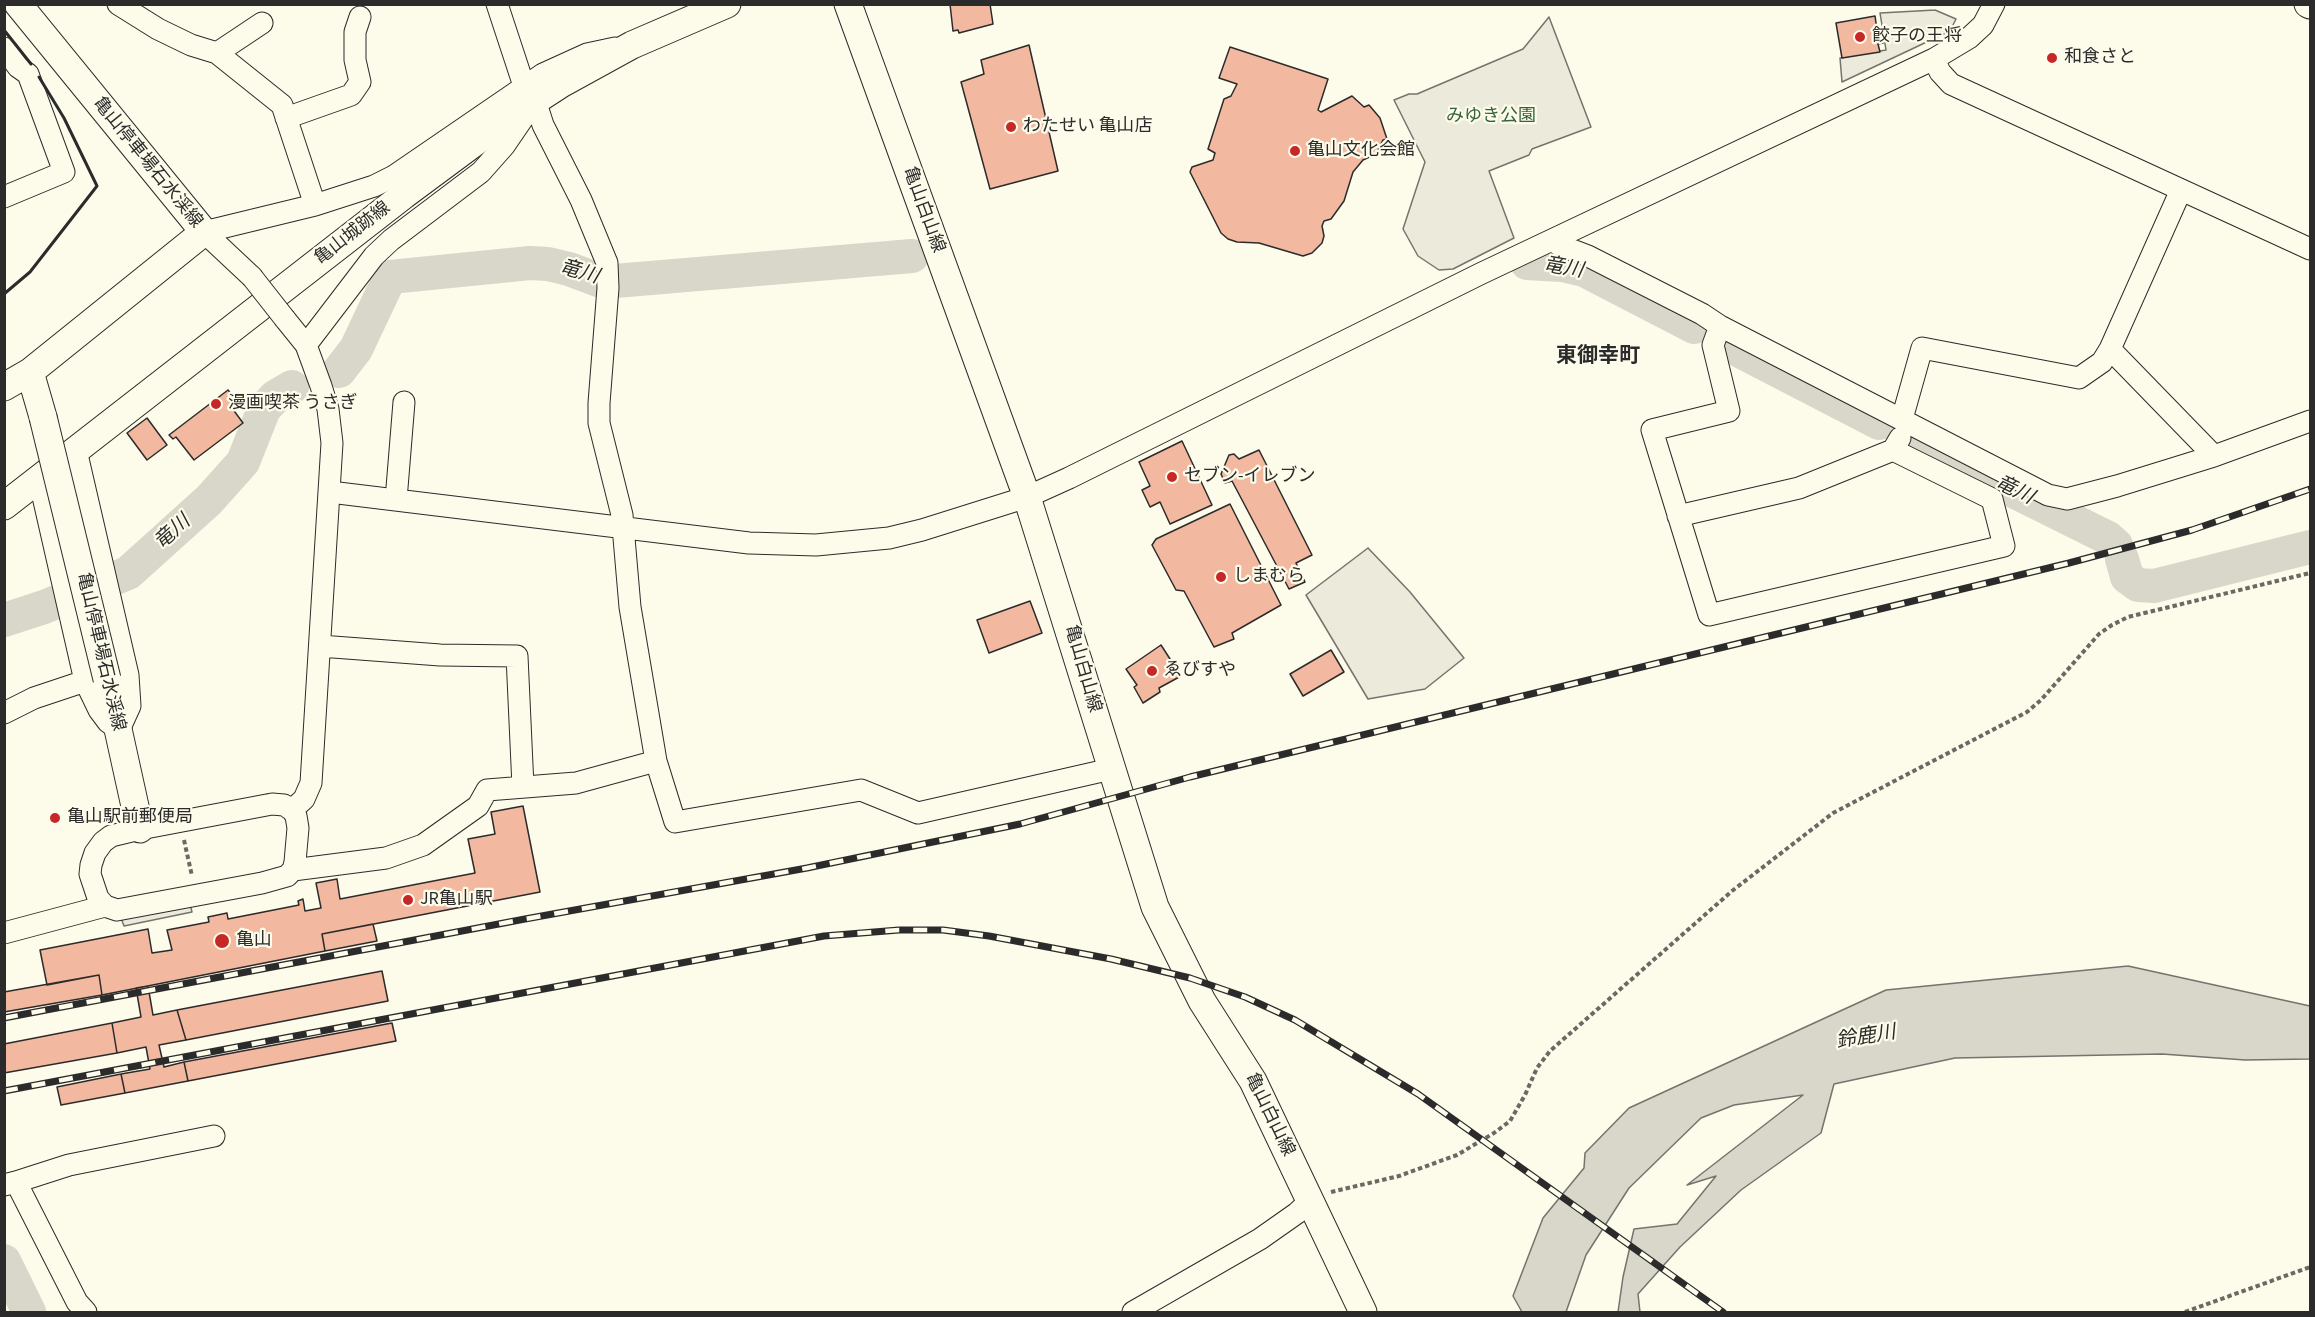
<!DOCTYPE html>
<html>
<head>
<meta charset="utf-8">
<style>
  body { margin:0 }
  #map { position:relative; width:2315px; height:1317px; overflow:hidden; background:#fdfbea; font-family:"Source Sans 3",sans-serif }
  canvas { display:block }
  .frame { position:absolute; inset:0; border:6px solid #2b2b2b; pointer-events:none }
</style>
</head>
<body>
<div id="map">
<canvas width="2315" height="1317"></canvas>
<div class="frame"></div>
</div>
<script>
const ctx = document.querySelector('canvas').getContext('2d');
ctx.lineJoin = 'round';
function paint(path, color) { ctx.fillStyle = color; ctx.fill(path, 'evenodd'); }
const shape = rows => new Path2D(rows.map(r => 'M' + r).join(''));
function trace(path, color, width, dash) { ctx.strokeStyle = color; ctx.lineWidth = width; ctx.lineCap = dash ? 'butt' : 'round'; ctx.setLineDash(dash || []); ctx.stroke(path); }
function write(font, color, halo, rows, align = 'center') {
  ctx.font = font + ' "Source Sans 3","Noto Sans JP",sans-serif'; ctx.lineWidth = 4.5; ctx.setLineDash([]); ctx.textBaseline = 'middle'; ctx.strokeStyle = halo; ctx.fillStyle = color; for (const [text, x, y, turn = 0] of rows) {
    ctx.save(); ctx.translate(x, y); ctx.rotate((+turn || 0) * Math.PI / 180); ctx.textAlign = isNaN(turn) ? turn : align; if (halo) ctx.strokeText(text, 0, 0); ctx.fillText(text, 0, 0); ctx.restore();
  }
}
const green = shape([
  [1549,17,1591,127,1532,149,1529,155,1489,171,1514,238,1453,269,1439,270,1418,256,1403,229,1425,162,1394,100,1409,94,1417,94,1523,49,1549,17]
]);
paint(green, '#ecebdb');
trace(green, '#74746e', 1.5);
const parking = shape([
  [1935,10,1956,19,1950,31,1842,82,1840,58,1886,50,1880,13,1935,10],
  [1368,548,1410,592,1464,658,1425,689,1368,699,1306,595,1368,548],
  [190,904,192,912,124,926,121,918,190,904]
]);
paint(parking, '#eceadb');
trace(parking, '#74746e', 1.5);
const water = shape([
  [2128,966,2310,1006,2310,1059,2245,1060,2162,1054,1955,1058,1834,1084,1821,1133,1741,1190,1680,1247,1638,1294,1640,1312,1618,1312,1623,1277,1634,1229,1677,1224,1716,1176,1687,1185,1803,1095,1734,1105,1701,1118,1629,1188,1586,1255,1566,1312,1522,1312,1513,1296,1543,1218,1584,1168,1585,1153,1629,1108,1886,990,2128,966]
]);
paint(water, '#d8d7c9');
trace(water, '#74746e', 1.5);
trace(shape([
  [1527,263,1562,265,1584,270,1694,327],
  [1736,349,1879,423],
  [339,371,356,349,390,277,530,263,548,264,569,269,601,281,615,281,912,256],
  [1911,440,2108,538,2116,545],
  [2122,559,2127,577,2138,585,2154,586,2310,547],
  [4,620,44,607,128,573,209,500,243,462,264,409,275,397,292,387],
  [4,1261,29,1312]
]), '#d8d7c9', 34);
const building = shape([
  [950,4,990,4,993,24,959,33,958,30,953,31,950,4],
  [1875,16,1877,30,1881,30,1883,43,1878,44,1880,52,1842,58,1836,23,1875,16],
  [1029,45,1058,171,990,189,961,82,984,74,981,60,1029,45],
  [1230,47,1328,79,1318,110,1321,112,1352,96,1364,107,1369,105,1380,118,1387,139,1383,140,1376,154,1363,160,1353,172,1344,201,1331,219,1324,221,1322,226,1324,236,1322,243,1312,253,1303,256,1259,243,1237,242,1228,239,1221,233,1190,172,1192,167,1213,160,1215,153,1208,149,1224,99,1231,96,1237,84,1219,78,1230,47],
  [228,390,239,403,232,408,243,423,194,460,176,437,173,439,169,435,228,390],
  [147,418,167,445,147,460,127,433,147,418],
  [1182,441,1212,505,1170,524,1160,502,1150,507,1142,490,1150,486,1139,462,1182,441],
  [1259,450,1312,555,1296,563,1305,582,1289,589,1232,481,1225,483,1221,474,1229,455,1234,454,1239,459,1259,450],
  [1230,504,1281,605,1232,633,1234,639,1214,647,1184,591,1176,590,1152,545,1156,539,1230,504],
  [1030,601,1042,633,989,653,977,620,1030,601],
  [1161,645,1181,676,1159,688,1160,692,1143,703,1134,687,1137,685,1126,669,1161,645],
  [1331,650,1344,672,1303,696,1290,674,1331,650],
  [523,806,540,892,322,934,325,951,102,995,99,975,47,985,40,950,148,929,152,953,172,950,167,930,209,922,208,917,227,913,228,919,299,905,298,901,303,899,305,911,321,908,316,883,337,879,340,899,475,873,468,839,495,834,491,812,523,806],
  [373,924,377,941,325,951,322,934,373,924],
  [382,971,388,1001,186,1040,177,1010,382,971],
  [99,975,102,995,4,1012,4,992,99,975],
  [148,986,153,1015,177,1010,186,1040,159,1045,164,1067,184,1062,188,1081,125,1093,121,1074,150,1069,146,1047,117,1053,112,1023,141,1017,136,988,148,986],
  [112,1023,117,1053,4,1073,4,1044,112,1023],
  [392,1023,396,1041,188,1081,184,1062,392,1023],
  [121,1074,125,1093,61,1105,57,1087,121,1074]
]);
paint(building, '#f2b8a0');
trace(building, '#2b2b2b', 1.5);
const minor = shape([
  [118,4,158,29,191,45,217,53,282,105,315,205],
  [497,4,524,86],
  [4,48,18,67,28,74,64,172,4,197],
  [217,53,262,23],
  [1934,59,1940,72,1951,84,2310,249],
  [535,100,543,125,581,200,607,263,608,288,599,403,599,423,622,515,630,607,656,761,675,822,861,790,918,813,1111,769],
  [286,118,351,95,360,82,355,60,355,32,360,17],
  [204,232,315,205,374,186,394,176,543,74,587,54,615,48],
  [204,232,252,277],
  [1552,240,1559,245,1588,256,1702,314,1720,326,1713,345,1729,411,1652,430,1709,615,2004,546,1992,499,1893,450],
  [285,319,306,345,321,386,328,409,332,443,311,783,304,799,292,810],
  [1720,326,2048,495,2067,499,2117,486,2214,456,2110,349,2181,190],
  [306,345,374,256,391,240,481,172,504,146,530,108],
  [1902,419,1922,348,2079,378,2102,362,2110,349],
  [2214,456,2310,421],
  [39,479,85,681,99,710,108,722,119,730,130,706,128,675,76,450],
  [330,492,749,543,816,545,889,538,922,530,1027,497,1069,478,1480,274,1934,59,1969,38,1983,25,1994,4],
  [396,500,404,402],
  [1678,516,1799,488,1893,450,1900,438],
  [320,646,440,655,517,656,523,787],
  [4,713,34,698,85,681],
  [272,804,284,805,292,810,296,816,298,828,295,862,293,870,287,876,262,883,117,910,105,906,98,898,90,874,91,865,95,853,103,842,111,836,140,829,272,804],
  [293,870,386,858,423,845,478,806,487,790,576,783,656,761],
  [4,933,105,906],
  [16,1182,69,1165,214,1136],
  [4,1185,16,1182,77,1302,86,1312],
  [1133,1312,1260,1239,1297,1213,1311,1200]
]);
const major = shape([
  [848,4,1027,497,1155,907,1202,1001,1253,1081,1363,1312],
  [2308,4,2310,5],
  [30,372,43,417],
  [4,387,30,372,204,232,18,4],
  [4,506,404,195,501,123,561,84,632,45,727,4],
  [107,679,140,829]
]);
trace(minor, '#2b2b2b', 23);
trace(major, '#2b2b2b', 29);
trace(shape([
  [2075,4,2083,4],
  [184,840,192,876],
  [1331,1192,1399,1176,1457,1155,1494,1133,1510,1121,1525,1095,1537,1068,1550,1051,1732,891,1833,813,2027,712,2041,700,2099,634,2112,625,2128,617,2310,573],
  [2185,1312,2310,1267]
]), '#6a6964', 4, [4.5, 3]);
trace(minor, '#fdfbea', 21);
trace(major, '#fdfbea', 27);
const rail = shape([
  [4,1018,525,919,807,868,1020,824,1190,777,2069,563,2192,530,2310,489],
  [4,1091,824,936,899,930,943,930,989,936,1111,959,1190,978,1245,997,1295,1020,1418,1094,1723,1312]
]);
trace(rail, '#2b2b2b', 7);
trace(rail, '#fdfbea', 4.5, [14]);
const minorBridge = shape([
  [252,277,285,319]
]);
const majorBridge = shape([
  [43,417,107,679]
]);
trace(minorBridge, '#2b2b2b', 23, []);
trace(majorBridge, '#2b2b2b', 29, []);
trace(minorBridge, '#fdfbea', 21);
trace(majorBridge, '#fdfbea', 27);
trace(shape([
  [4,30,31,64],
  [4,294,30,272,97,186,64,118,39,77]
]), '#2b2b2b', 3);
for (const [x, y, r, color] of [
  [1860,37,6,"#c62828"],
  [2052,58,6,"#c62828"],
  [1011,127,6,"#c62828"],
  [1295,151,6,"#c62828"],
  [216,404,6,"#c62828"],
  [1172,477,6,"#c62828"],
  [1221,577,6,"#c62828"],
  [1152,671,6,"#c62828"],
  [55,818,6,"#c62828"],
  [408,900,6,"#c62828"],
  [222,941,8,"#c62828"]
]) { const dot = new Path2D(); dot.arc(x, y, r, 0, 2 * Math.PI); ctx.fillStyle = color; ctx.fill(dot); trace(dot, '#fdfbea', 2); }
write('18px', '#2b2b2b', '#fdfbea', [
  ["餃子の王将",1872,37],
  ["和食さと",2064,58],
  ["わたせい 亀山店",1023,127],
  ["亀山文化会館",1307,151],
  ["漫画喫茶 うさぎ",228,404],
  ["セブン-イレブン",1184,477],
  ["しまむら",1233,577],
  ["ゑびすや",1164,671],
  ["亀山駅前郵便局",67,818],
  ["JR亀山駅",420,900],
  ["亀山",236,941]
], 'left');
write('18px', '#34623c', '#fdfbea', [
  ["みゆき公園",1491,117]
]);
write('18px', '#2b2b2b', '#fdfbea', [
  ["亀山停車場石水渓線",147,163,51],
  ["亀山白山線",923,210,70],
  ["亀山城跡線",353,234,-38],
  ["亀山停車場石水渓線",100,652,77],
  ["亀山白山線",1082,669,74],
  ["亀山白山線",1269,1115,64]
]);
write('italic 20px', '#2b2b2b', '#fdfbea', [
  ["竜川",1563,269,10],
  ["竜川",579,273,16],
  ["竜川",2014,491,26],
  ["竜川",173,533,-42],
  ["鈴鹿川",1866,1038,-9]
]);
write('bold 21px', '#2b2b2b', '#fdfbea', [
  ["東御幸町",1598,357]
]);
</script>
</body>
</html>
